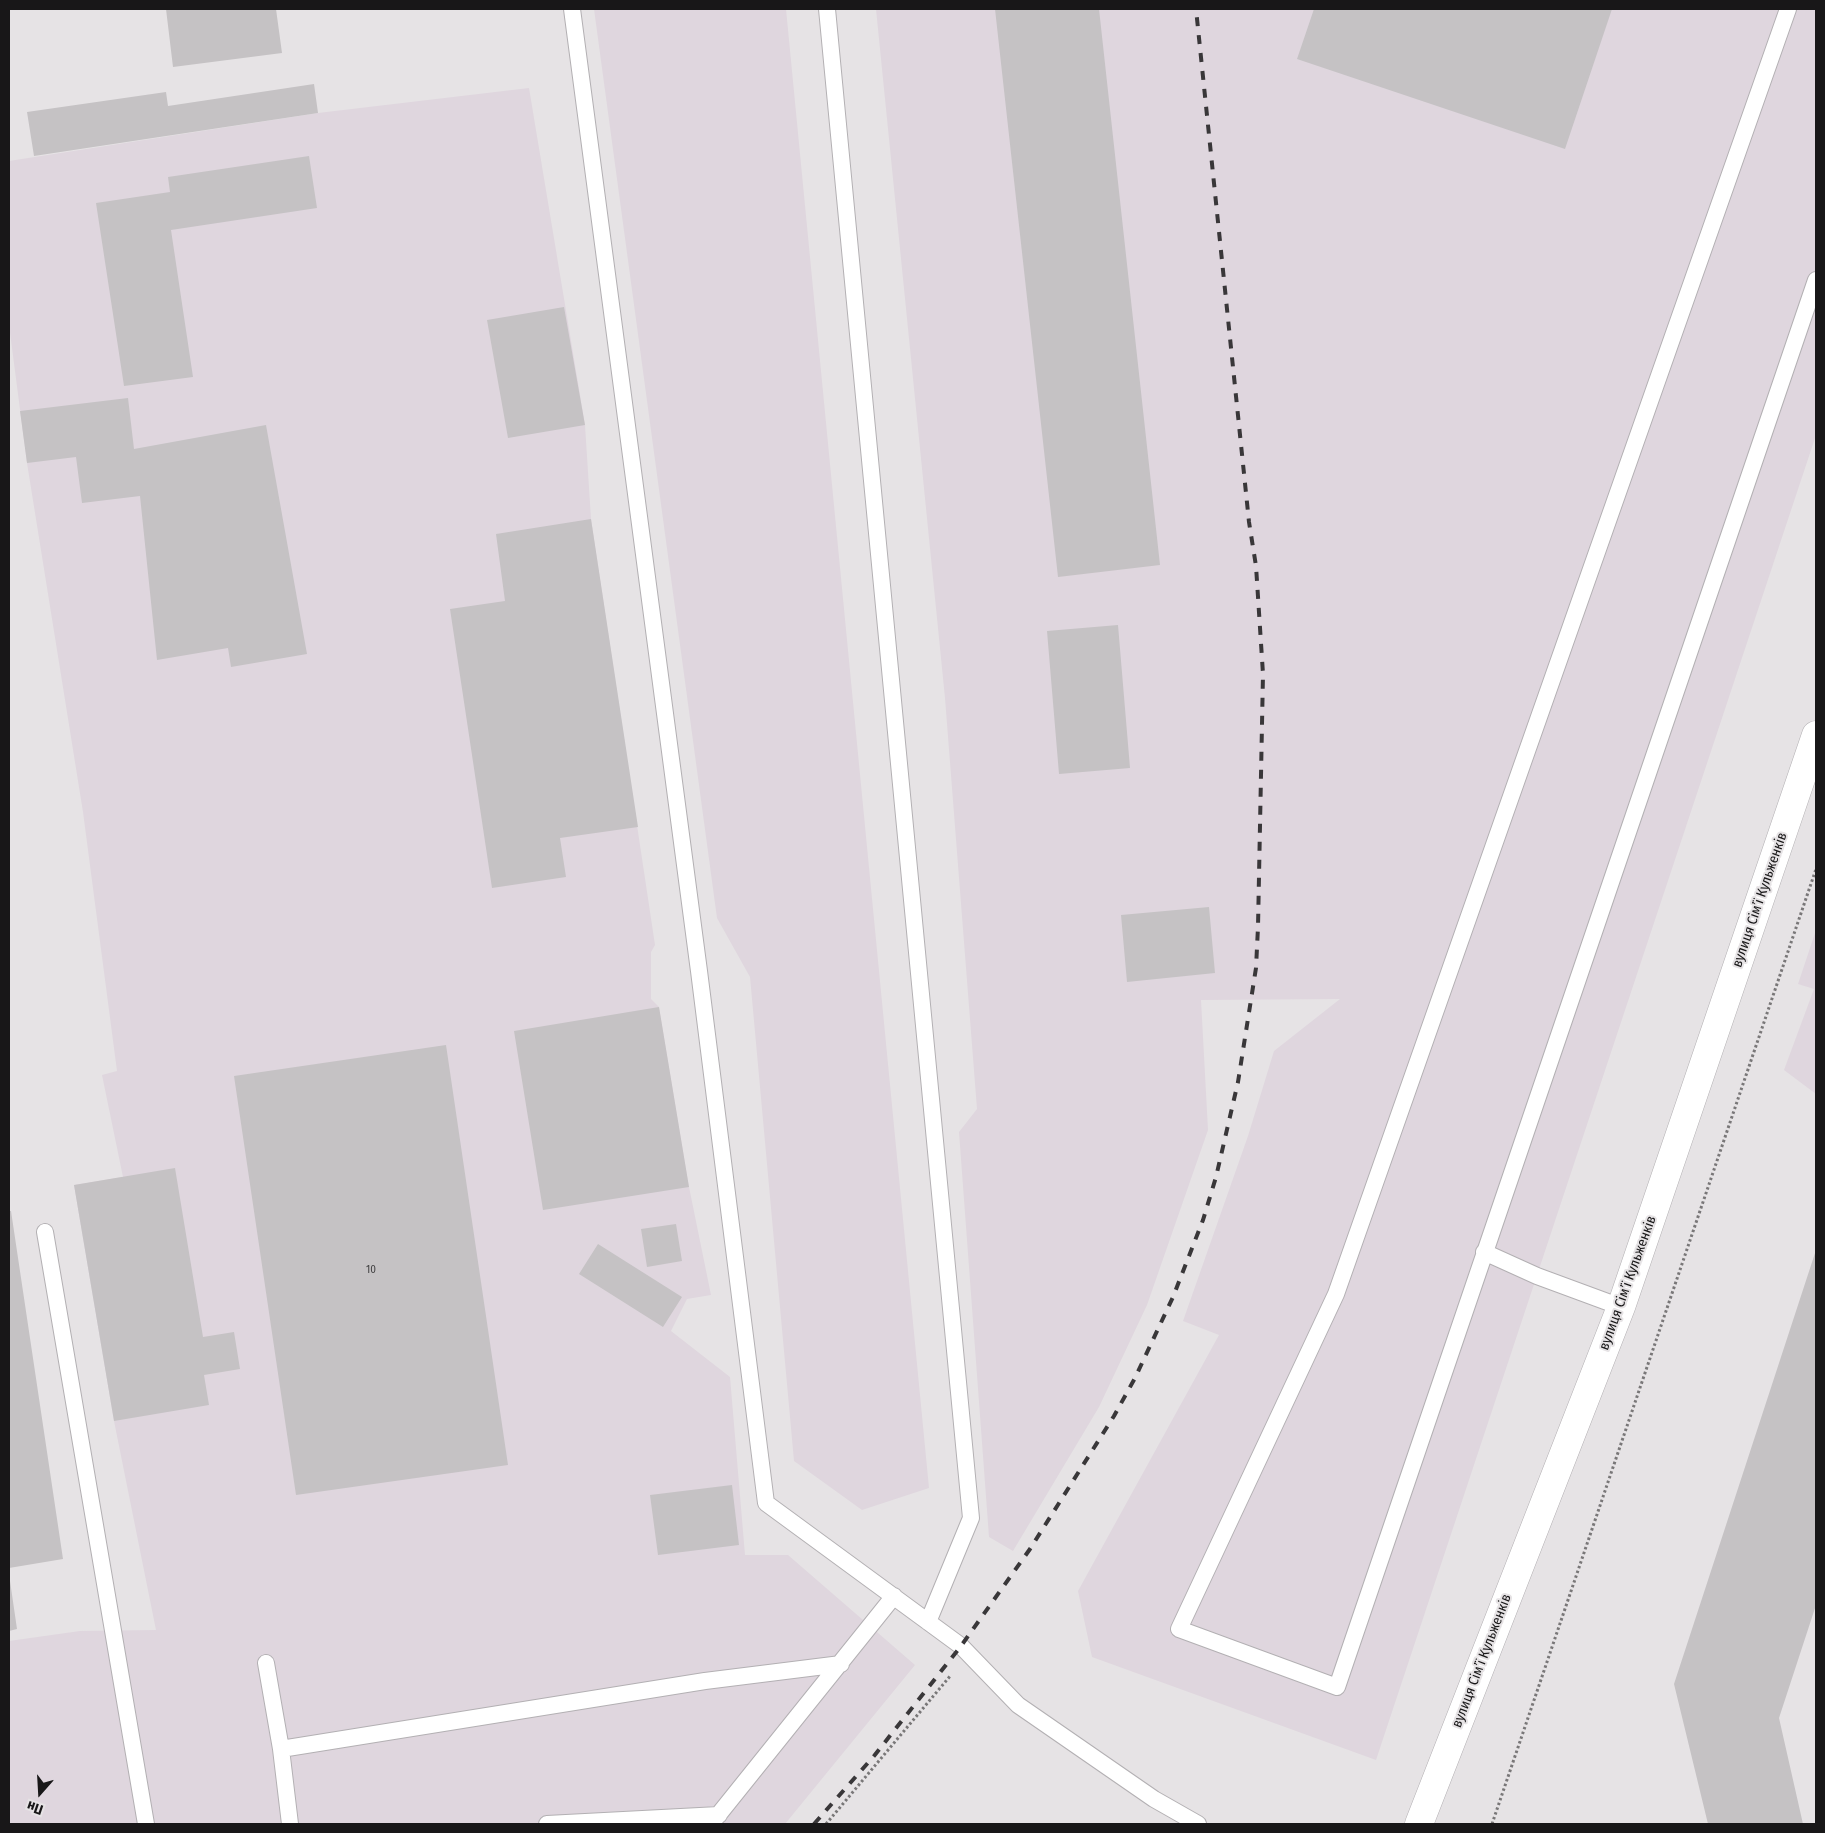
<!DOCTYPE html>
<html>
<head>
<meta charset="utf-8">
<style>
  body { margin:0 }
  #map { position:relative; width:1825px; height:1833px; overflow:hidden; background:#e6e3e5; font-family:"Fira Sans Condensed",sans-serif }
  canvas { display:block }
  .frame { position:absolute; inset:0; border:10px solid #181718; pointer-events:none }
  .north { position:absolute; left:15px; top:1768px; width:50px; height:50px; -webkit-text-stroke:4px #e6e3e5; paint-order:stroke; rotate:199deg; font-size:14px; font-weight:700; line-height:20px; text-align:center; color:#181718 }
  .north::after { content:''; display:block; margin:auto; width:18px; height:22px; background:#181718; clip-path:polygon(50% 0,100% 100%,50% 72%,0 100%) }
</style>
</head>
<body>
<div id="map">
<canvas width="1825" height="1833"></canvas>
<div class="frame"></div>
<div class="north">Пн</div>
</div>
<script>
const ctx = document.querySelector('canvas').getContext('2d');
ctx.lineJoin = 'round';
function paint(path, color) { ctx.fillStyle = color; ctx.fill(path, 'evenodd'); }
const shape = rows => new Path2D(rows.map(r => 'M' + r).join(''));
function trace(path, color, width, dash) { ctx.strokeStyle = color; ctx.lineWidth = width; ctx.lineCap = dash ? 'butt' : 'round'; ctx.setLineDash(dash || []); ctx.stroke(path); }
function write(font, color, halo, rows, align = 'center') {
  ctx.font = font + ' "Fira Sans Condensed",sans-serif'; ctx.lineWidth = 4; ctx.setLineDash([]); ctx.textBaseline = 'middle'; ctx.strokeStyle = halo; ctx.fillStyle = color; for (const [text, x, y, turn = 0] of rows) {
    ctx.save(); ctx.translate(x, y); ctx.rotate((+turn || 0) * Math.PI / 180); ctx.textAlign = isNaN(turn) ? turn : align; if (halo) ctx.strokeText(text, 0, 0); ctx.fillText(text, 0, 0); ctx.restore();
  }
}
paint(shape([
  [594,9,786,9,929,1488,862,1510,794,1461,750,977,717,918],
  [876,9,1816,9,1816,435,1376,1760,1092,1657,1078,1591,1219,1335,1183,1321,1248,1136,1274,1051,1340,999,1201,1000,1208,1130,1147,1305,1099,1407,1013,1551,989,1537,959,1132,977,1109,945,698],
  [529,88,585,425,591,519,655,945,651,952,651,999,659,1007,689,1187,711,1295,687,1299,671,1331,730,1377,745,1555,788,1555,915,1665,785,1824,9,1824,9,1641,80,1631,156,1630,114,1421,74,1185,123,1177,102,1075,117,1071,83,812,27,463,9,325,9,161,318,113],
  [1816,930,1816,1094,1784,1070,1814,989,1798,984]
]), '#dfd6de');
paint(shape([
  [166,9,276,9,282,53,173,67],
  [995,9,1099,9,1160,565,1058,577],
  [1314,9,1612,9,1565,149,1297,59],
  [314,84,318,113,34,156,27,112,166,92,168,106],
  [309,156,317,208,171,230,193,377,124,386,96,203,170,192,168,177],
  [564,307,585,425,508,438,487,320],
  [128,398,134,449,266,425,307,654,231,667,228,648,157,660,140,496,82,503,76,457,27,463,20,411],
  [591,519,638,827,560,838,566,877,492,888,450,609,505,601,496,534],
  [1118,625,1130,768,1059,774,1047,631],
  [1209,907,1215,973,1127,982,1121,915],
  [659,1007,689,1187,543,1210,514,1031],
  [446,1045,508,1465,296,1495,234,1076],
  [175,1168,203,1337,234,1332,240,1369,204,1375,209,1405,114,1421,74,1185],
  [9,1211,11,1211,63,1559,9,1568],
  [676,1224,682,1261,647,1267,641,1229],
  [598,1244,682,1297,663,1327,579,1274],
  [1816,1250,1816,1605,1779,1718,1803,1824,1708,1824,1674,1684],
  [732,1485,739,1545,658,1555,650,1495],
  [10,1581,17,1629,9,1631,9,1582]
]), '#c5c2c4');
const service = shape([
  [572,9,699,971,766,1503,961,1646,1018,1705,1154,1799,1198,1824],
  [827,9,971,1518,928,1622],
  [1788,9,1336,1294,1179,1629,1337,1687,1816,280],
  [45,1232,146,1824],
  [1484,1252,1537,1276,1621,1307],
  [266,1663,281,1749,290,1824],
  [281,1749,705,1681,841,1664],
  [547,1824,719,1815],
  [711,1824,894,1596]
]);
const secondary = shape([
  [1419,1824,1621,1307,1816,735]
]);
trace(service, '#b3b0b3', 18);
trace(secondary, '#b3b0b3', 29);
trace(shape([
  [826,1824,951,1675],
  [1492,1824,1816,869]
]), '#797778', 3, [2.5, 2.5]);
trace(service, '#fff', 16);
trace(secondary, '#fff', 28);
trace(shape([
  [814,1824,874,1756,961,1646,1030,1549,1114,1416,1135,1378,1173,1297,1203,1220,1216,1177,1238,1082,1256,968,1258,927,1263,674,1256,566,1249,522,1196,9]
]), '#393739', 4, [9, 9]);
write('11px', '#434243', null, [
  ["10",371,1270]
]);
write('14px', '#181718', '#e6e3e5', [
  ["вулиця Сімʼї Кульженків",1760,900,-71],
  ["вулиця Сімʼї Кульженків",1628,1283,-70],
  ["вулиця Сімʼї Кульженків",1482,1661,-69]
]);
</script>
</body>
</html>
